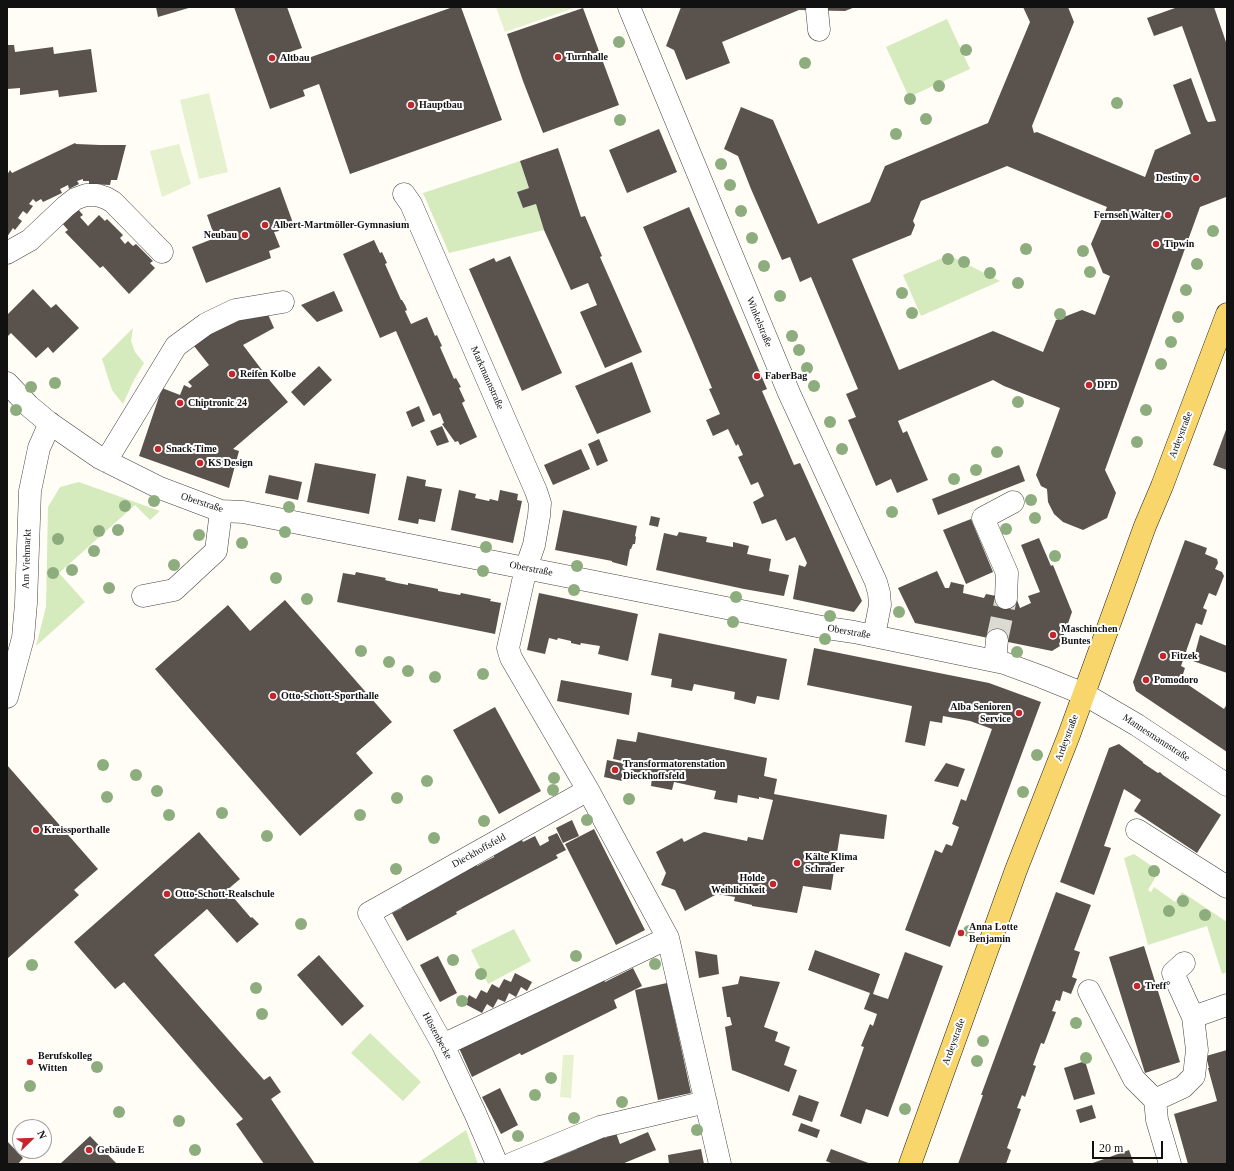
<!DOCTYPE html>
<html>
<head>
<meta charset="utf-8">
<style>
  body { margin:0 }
  #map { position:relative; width:1234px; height:1171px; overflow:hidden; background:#fffdf5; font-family:"Times New Roman",serif }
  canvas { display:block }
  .frame { position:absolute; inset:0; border:8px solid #111; pointer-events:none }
  .north { position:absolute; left:12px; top:1119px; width:40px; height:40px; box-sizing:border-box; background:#fff; border:1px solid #a0a0a0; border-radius:50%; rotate:67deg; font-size:11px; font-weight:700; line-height:16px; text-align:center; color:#111 }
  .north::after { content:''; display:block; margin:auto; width:14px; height:18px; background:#c4262e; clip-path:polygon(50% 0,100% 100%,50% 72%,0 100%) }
  .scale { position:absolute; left:1092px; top:1141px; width:71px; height:18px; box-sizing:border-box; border:2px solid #111; border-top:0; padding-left:5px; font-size:12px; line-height:14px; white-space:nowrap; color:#111; -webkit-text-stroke:3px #fff; paint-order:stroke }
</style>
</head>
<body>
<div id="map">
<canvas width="1234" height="1171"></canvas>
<div class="frame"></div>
<div class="north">N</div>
<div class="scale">20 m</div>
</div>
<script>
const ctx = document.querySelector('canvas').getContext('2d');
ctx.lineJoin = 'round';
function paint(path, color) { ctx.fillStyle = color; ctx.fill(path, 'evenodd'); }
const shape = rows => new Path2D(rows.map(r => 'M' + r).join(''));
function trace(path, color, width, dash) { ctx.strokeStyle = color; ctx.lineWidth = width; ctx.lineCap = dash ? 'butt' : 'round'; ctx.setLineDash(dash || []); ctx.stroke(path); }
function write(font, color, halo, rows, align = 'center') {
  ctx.font = font + ' "Times New Roman",serif'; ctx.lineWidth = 4; ctx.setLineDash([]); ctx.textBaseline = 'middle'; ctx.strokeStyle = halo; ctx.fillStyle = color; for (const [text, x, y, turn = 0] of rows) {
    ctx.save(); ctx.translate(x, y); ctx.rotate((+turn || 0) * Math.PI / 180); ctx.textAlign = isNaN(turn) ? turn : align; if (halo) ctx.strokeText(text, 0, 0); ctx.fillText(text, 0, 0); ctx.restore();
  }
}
paint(shape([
  [947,19,970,69,909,97,886,47],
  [520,161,529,188,517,192,523,208,536,204,544,230,449,253,423,193],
  [949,255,1000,281,921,316,903,275],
  [133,328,131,341,135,352,144,363,134,380,123,404,112,390,102,359],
  [79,482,160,511,150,520,135,505,59,573,85,602,36,646,46,607,48,507,60,487],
  [1134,854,1159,871,1148,890,1151,892,1154,887,1175,902,1182,892,1227,922,1227,972,1222,974,1207,926,1148,945,1124,858],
  [514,929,531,961,488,984,471,950],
  [370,1033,421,1082,403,1101,351,1053],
  [466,1130,478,1164,416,1164]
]), '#d5ebbd');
paint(shape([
  [496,7,577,7,505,32],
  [209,93,228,172,199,179,180,100],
  [179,144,191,184,162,197,150,151],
  [563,1055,574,1055,571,1098,560,1097]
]), '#e6f2cf');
paint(shape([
  [156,7,192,7,158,17],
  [234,7,287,7,302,48,290,52,294,63,453,7,461,7,502,120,350,174,319,84,303,90,305,96,270,109],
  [681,7,855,7,845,11,799,10,722,42,730,63,686,80,674,50,666,46],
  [1023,7,1068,7,1074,22,1032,126,1034,133,1037,132,1145,177,1155,150,1190,134,1191,134,1173,85,1191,78,1206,119,1208,122,1216,121,1182,26,1154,36,1147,18,1175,8,1175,7,1214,7,1227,45,1227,193,1226,197,1200,207,1105,470,1116,493,1107,518,1083,530,1063,522,1054,514,1048,502,1047,489,1041,486,1036,475,1060,408,1004,386,993,380,898,421,903,433,907,431,928,480,897,493,891,479,876,486,848,420,856,417,846,394,858,389,811,277,800,282,790,257,782,260,751,189,738,156,724,149,741,107,773,120,818,224,870,202,885,166,988,123,1030,22],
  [1007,166,1107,207,1091,244,1103,273,1110,276,1095,315,1082,310,1056,320,1043,352,993,331,899,370,852,259,911,235,915,225,913,221,921,201],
  [583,8,619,105,543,133,523,81,507,34],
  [7,45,14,45,15,52,53,47,54,54,91,49,97,92,59,97,58,90,20,95,20,88,7,89],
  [659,129,677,172,627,193,609,150],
  [75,143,76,144,100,145,126,145,117,180,111,180,110,185,89,184,89,181,83,181,83,179,77,181,79,184,69,189,68,185,60,189,62,193,43,202,41,199,36,202,33,199,29,204,33,206,27,214,23,211,18,218,22,221,15,230,13,228,7,237,7,175,10,170,12,173],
  [558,148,581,217,585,216,602,256,600,257,642,352,605,368,580,312,597,305,588,283,571,290,544,230,536,204,523,208,517,192,529,188,520,161],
  [280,187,293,223,278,229,279,231,274,232,280,247,269,251,271,258,206,283,192,247,215,238,207,215],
  [76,207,83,215,80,217,88,226,99,215,105,221,107,219,123,235,120,238,125,244,128,241,133,246,136,244,153,261,150,263,155,268,129,294,103,266,100,268,65,232,68,230,61,222],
  [689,207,767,389,762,391,794,465,800,463,862,601,854,612,793,599,799,565,805,567,807,563,795,537,786,541,776,519,762,524,753,502,764,496,758,482,751,485,738,457,743,455,738,444,736,446,728,429,713,436,706,420,720,414,709,389,712,388,691,338,643,227],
  [374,240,380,253,382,252,387,263,385,264,401,300,402,300,405,305,407,310,405,311,411,324,427,317,435,336,437,335,442,346,440,347,454,379,456,378,461,387,459,388,465,401,462,403,477,437,460,445,458,441,455,442,442,424,444,423,440,413,433,416,396,331,380,338,343,254],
  [510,256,562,373,522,391,469,269,494,258,496,262],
  [33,289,51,308,56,304,79,328,53,353,48,347,36,358,11,333,7,337,7,315],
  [334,291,343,311,317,322,301,305],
  [266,310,274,328,243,345,271,382,288,402,233,449,239,451,229,488,139,456,162,388,180,395,184,385,190,388,192,386,188,382,209,365,194,346,223,322],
  [632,362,651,412,597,434,575,386],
  [319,366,332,380,304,406,291,392],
  [419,406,425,421,412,427,406,412],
  [442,426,449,442,437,446,430,431],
  [1227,427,1227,470,1213,465],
  [599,439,608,461,597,466,588,444],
  [581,449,590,469,553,485,544,465],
  [315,463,376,474,369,514,307,502],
  [1019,465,1025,481,938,515,932,499],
  [269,475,302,482,298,500,265,493],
  [407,476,426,480,425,486,442,489,435,522,419,519,418,524,398,520],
  [459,490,476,494,475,498,489,501,490,499,498,501,500,490,518,494,517,500,522,501,513,543,451,530],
  [563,510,637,526,635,536,636,537,635,544,633,544,631,549,630,549,627,566,612,562,612,561,555,550],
  [651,516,660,518,658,527,649,525],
  [971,519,993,572,966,584,943,530],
  [679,532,707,537,706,542,733,547,733,542,749,546,747,554,771,559,769,571,789,575,784,596,744,589,656,570,664,533,677,536],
  [1039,538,1051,566,1053,565,1072,612,1060,646,1052,651,915,623,898,588,937,571,945,588,949,588,951,582,964,585,963,593,984,598,986,594,1017,600,1020,608,1031,603,1028,596,1040,592,1021,545],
  [1185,540,1207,548,1205,554,1217,559,1218,563,1215,569,1222,572,1224,576,1216,596,1209,593,1203,608,1207,610,1202,625,1196,623,1181,666,1185,668,1181,680,1224,709,1227,704,1227,752,1136,691,1133,682],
  [356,572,386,578,385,580,397,583,408,585,408,583,438,589,438,591,460,595,461,593,491,599,490,601,501,603,495,634,337,602,343,573,355,575],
  [539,593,638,614,628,661,598,654,600,646,581,643,580,645,571,643,571,641,558,638,557,640,549,638,545,654,527,650],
  [285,600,392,722,356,753,373,773,300,836,155,669,228,605,250,631],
  [659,633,787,659,779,700,757,696,755,704,734,699,735,692,694,684,692,691,671,687,672,679,651,675],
  [1200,635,1227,646,1227,673,1193,661],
  [814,648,989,683,1041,702,950,947,905,930,935,850,942,853,946,844,952,846,959,827,952,824,961,799,966,801,992,729,970,721,943,716,942,723,930,721,925,746,905,742,912,706,807,685],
  [561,680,632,693,629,715,557,701],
  [495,707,541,791,499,814,453,730],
  [638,732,767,758,764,776,777,779,774,794,887,815,884,839,840,834,831,890,803,886,797,913,752,906,752,905,734,901,735,897,717,894,685,911,675,890,661,885,666,873,656,852,682,838,684,842,704,832,747,841,748,837,763,840,773,800,759,797,759,799,738,795,737,803,714,799,716,791,674,782,672,790,651,786,652,778,630,773,632,763,613,759,617,739,636,742],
  [1119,744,1143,762,1143,763,1158,773,1160,772,1163,775,1221,815,1197,853,1134,811,1141,800,1124,789,1104,846,1111,848,1094,895,1060,882,1109,748],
  [607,760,626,764,622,781,604,777],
  [946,763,965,769,958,787,934,781],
  [7,765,98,869,74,890,79,895,7,959],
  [572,820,579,836,563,843,556,828],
  [594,829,645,930,616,945,565,844],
  [199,832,240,879,227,890,251,918,252,917,259,924,237,943,207,909,154,955,264,1080,270,1076,281,1092,271,1099,315,1164,264,1164,236,1124,243,1119,124,982,115,989,74,942],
  [557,833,566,850,556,855,558,858,456,912,457,914,407,941,392,913,402,908,401,906,430,890,431,891,440,886,476,864,477,866,486,861,494,857,494,855,522,840,523,842,535,836,540,846,549,841,548,837],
  [1056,892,1091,905,1074,950,1080,952,1072,977,1077,979,1071,994,1063,991,1060,1001,1056,1000,1052,1011,1056,1012,1044,1044,1041,1043,1033,1065,1036,1066,1025,1097,1022,1095,1017,1108,1021,1109,1007,1148,1011,1150,1006,1164,1001,1163,1001,1164,958,1164,983,1095,981,1095],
  [1144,946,1180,1062,1145,1073,1109,957],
  [815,950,880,974,873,994,888,999,905,952,943,966,888,1117,866,1109,861,1124,840,1116,864,1047,861,1046,870,1024,873,1026,877,1014,864,1009,870,993,808,970],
  [695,951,717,955,719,974,699,978],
  [319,955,364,1006,342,1026,297,975],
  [438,956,457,993,440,1002,420,965],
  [633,968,642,986,614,1000,617,1008,522,1055,521,1055,520,1053,472,1077,459,1048,507,1024,508,1026,519,1021,518,1019,604,980,605,982],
  [515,973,532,982,527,991,521,987,516,997,509,993,505,1002,498,999,493,1008,487,1004,482,1013,465,1004,469,995,476,999,481,990,487,993,492,984,499,988,504,979,511,982],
  [740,976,780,982,764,1027,778,1032,775,1041,790,1047,784,1065,797,1070,789,1092,732,1070,725,1027,732,1025,730,1017,727,1017,722,987,738,984],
  [667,983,691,1093,658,1100,635,990],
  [1227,1050,1227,1164,1188,1164,1174,1114,1217,1101,1208,1068,1209,1068,1206,1056],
  [1085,1061,1095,1094,1074,1100,1064,1068],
  [500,1088,518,1125,501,1134,482,1097],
  [799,1095,819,1102,812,1122,792,1115],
  [1092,1105,1096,1118,1080,1123,1076,1110],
  [801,1123,820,1130,817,1138,798,1131],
  [648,1132,656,1150,622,1164,534,1164,554,1156,555,1158,577,1149,576,1147,604,1135,605,1138,616,1133,620,1144],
  [90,1136,117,1164,60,1164],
  [7,1141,23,1158,18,1164,7,1164],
  [701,1149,704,1164,669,1164,668,1155],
  [831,1149,871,1164,830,1164,831,1163,826,1161],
  [1129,1150,1134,1164,1090,1164]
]), '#5a524d');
trace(shape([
  [997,640,1006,598]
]), '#dbdad3', 22, [22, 11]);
const minor = shape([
  [629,7,789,393,876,582,879,593,880,605,874,636],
  [817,10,819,30],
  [404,194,411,204,536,491,540,503,539,516,534,545,526,568,508,648,511,658,588,790,668,938,720,1164],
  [7,253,30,240,65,207,75,199,86,195,97,195,106,198,113,202,162,252],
  [7,383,29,406,48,422,100,458,160,488,221,511,243,512,827,628,854,632,1004,663,1042,677,1084,694,1137,725,1227,785],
  [106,461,176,346,206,324,235,310,283,302],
  [143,596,174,590,216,551,221,511],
  [1006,598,1007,573,983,518,1013,502],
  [995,661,997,640],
  [7,697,23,638,26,603,30,491,39,448,50,423],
  [1137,830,1227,887],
  [1184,963,1173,973,1193,1017],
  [1089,991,1134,1079,1155,1100,1183,1087,1194,1076,1197,1050,1193,1017,1227,1005],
  [443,1045,668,938],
  [1155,1100,1157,1120,1170,1164],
  [497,1164,475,1113,443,1045,369,913,588,790],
  [511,1164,600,1127,706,1102]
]);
const major = shape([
  [910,1164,1016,870,1069,735,1145,526,1162,486,1227,314]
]);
trace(minor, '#444', 23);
trace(major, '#222', 23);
trace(minor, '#fff', 22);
trace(major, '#f9d66b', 22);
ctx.fillStyle = '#8dad7f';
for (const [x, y] of [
  [619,42],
  [966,50],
  [805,63],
  [939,86],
  [910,99],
  [1117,103],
  [926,119],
  [620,120],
  [896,134],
  [721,164],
  [730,185],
  [741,211],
  [1213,231],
  [752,238],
  [1026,249],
  [1083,251],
  [948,259],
  [964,262],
  [1197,264],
  [764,266],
  [1090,272],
  [990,273],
  [1018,283],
  [1186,290],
  [902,293],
  [780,296],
  [912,313],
  [1060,314],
  [1178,317],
  [792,336],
  [1171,342],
  [799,350],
  [1161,364],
  [807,368],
  [55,383],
  [814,386],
  [31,387],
  [1018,402],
  [16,410],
  [1146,410],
  [830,422],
  [1137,442],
  [842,449],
  [997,452],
  [976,470],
  [954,479],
  [1031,500],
  [154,501],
  [125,506],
  [289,507],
  [892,512],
  [1035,518],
  [1006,529],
  [118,530],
  [99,531],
  [285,532],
  [199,535],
  [58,539],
  [242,543],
  [486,547],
  [94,551],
  [1055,556],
  [174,565],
  [577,566],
  [72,570],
  [483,571],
  [53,573],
  [276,578],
  [109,588],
  [574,590],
  [736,597],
  [307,599],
  [899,612],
  [830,616],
  [733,622],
  [825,639],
  [361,651],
  [1017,652],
  [389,662],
  [408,671],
  [483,674],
  [435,677],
  [1037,755],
  [103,765],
  [136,775],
  [554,778],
  [427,781],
  [553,790],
  [157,791],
  [1023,792],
  [107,797],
  [397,798],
  [629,799],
  [222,813],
  [169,815],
  [360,815],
  [587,820],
  [484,821],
  [267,836],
  [434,838],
  [396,869],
  [1154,871],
  [1183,901],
  [1169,911],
  [1205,915],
  [301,924],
  [969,931],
  [576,956],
  [453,960],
  [655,964],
  [32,965],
  [481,974],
  [256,988],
  [462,1001],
  [262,1014],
  [1076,1023],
  [983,1041],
  [1086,1058],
  [977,1061],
  [97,1067],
  [551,1078],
  [30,1086],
  [535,1095],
  [622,1102],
  [905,1109],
  [119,1112],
  [574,1118],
  [179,1121],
  [697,1130],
  [518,1136],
  [195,1150]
]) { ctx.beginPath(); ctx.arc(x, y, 6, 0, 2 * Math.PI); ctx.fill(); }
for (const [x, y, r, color] of [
  [558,57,4,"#c4262e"],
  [272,58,4,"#c4262e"],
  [411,105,4,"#c4262e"],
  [1196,178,4,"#c4262e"],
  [1168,215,4,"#c4262e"],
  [265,225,4,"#c4262e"],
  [245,235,4,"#c4262e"],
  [1156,244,4,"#c4262e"],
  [232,374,4,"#c4262e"],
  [757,376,4,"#c4262e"],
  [1089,385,4,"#c4262e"],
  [180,403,4,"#c4262e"],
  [158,449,4,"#c4262e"],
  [200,463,4,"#c4262e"],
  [1053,635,4,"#c4262e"],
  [1163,656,4,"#c4262e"],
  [1146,680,4,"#c4262e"],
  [273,696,4,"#c4262e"],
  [1019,713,4,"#c4262e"],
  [615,770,4,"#c4262e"],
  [36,830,4,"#c4262e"],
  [797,863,4,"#c4262e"],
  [773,884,4,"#c4262e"],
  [167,894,4,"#c4262e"],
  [961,933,4,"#c4262e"],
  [1137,986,4,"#c4262e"],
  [30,1062,4,"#c4262e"],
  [89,1150,4,"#c4262e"]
]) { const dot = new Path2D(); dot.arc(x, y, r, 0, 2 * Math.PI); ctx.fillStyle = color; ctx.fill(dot); trace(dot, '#fff', 1.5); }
write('bold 10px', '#111', '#fff', [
  ["Turnhalle",566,57],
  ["Altbau",280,58],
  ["Hauptbau",419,105],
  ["Destiny",1188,178,"right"],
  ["Fernseh Walter",1160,215,"right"],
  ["Albert-Martmöller-Gymnasium",273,225],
  ["Neubau",237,235,"right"],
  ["Tipwin",1164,244],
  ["Reifen Kolbe",240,374],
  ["FaberBag",765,376],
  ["DPD",1097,385],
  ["Chiptronic 24",188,403],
  ["Snack Time",166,449],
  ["KS Design",208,463],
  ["Maschinchen",1061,629],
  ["Buntes",1061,641],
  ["Fitzek",1171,656],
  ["Pomodoro",1154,680],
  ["Otto-Schott-Sporthalle",281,696],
  ["Alba Senioren",1011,707,"right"],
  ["Service",1011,719,"right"],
  ["Transformatorenstation",623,764],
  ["Dieckhoffsfeld",623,776],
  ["Kreissporthalle",44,830],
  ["Kälte Klima",805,857],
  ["Schrader",805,869],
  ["Holde",765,878,"right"],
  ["Weiblichkeit",765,890,"right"],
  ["Otto-Schott-Realschule",175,894],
  ["Anna Lotte",969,927],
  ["Benjamin",969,939],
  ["Treff°",1145,986],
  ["Berufskolleg",38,1056],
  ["Witten",38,1068],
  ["Gebäude E",97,1150]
], 'left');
write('10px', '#111', '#fff', [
  ["Winkelstraße",759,322,68],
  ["Markmannstraße",487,378,66],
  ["Ardeystraße",1181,435,-69],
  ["Oberstraße",202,503,18],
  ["Am Viehmarkt",27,559,-88],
  ["Oberstraße",531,569,11],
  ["Oberstraße",849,632,10],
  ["Ardeystraße",1067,738,-69],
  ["Mannesmannstraße",1156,738,33],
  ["Dieckhoffsfeld",479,851,-29],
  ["Hüstenbecke",437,1036,62],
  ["Ardeystraße",954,1042,-70]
]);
</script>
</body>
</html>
